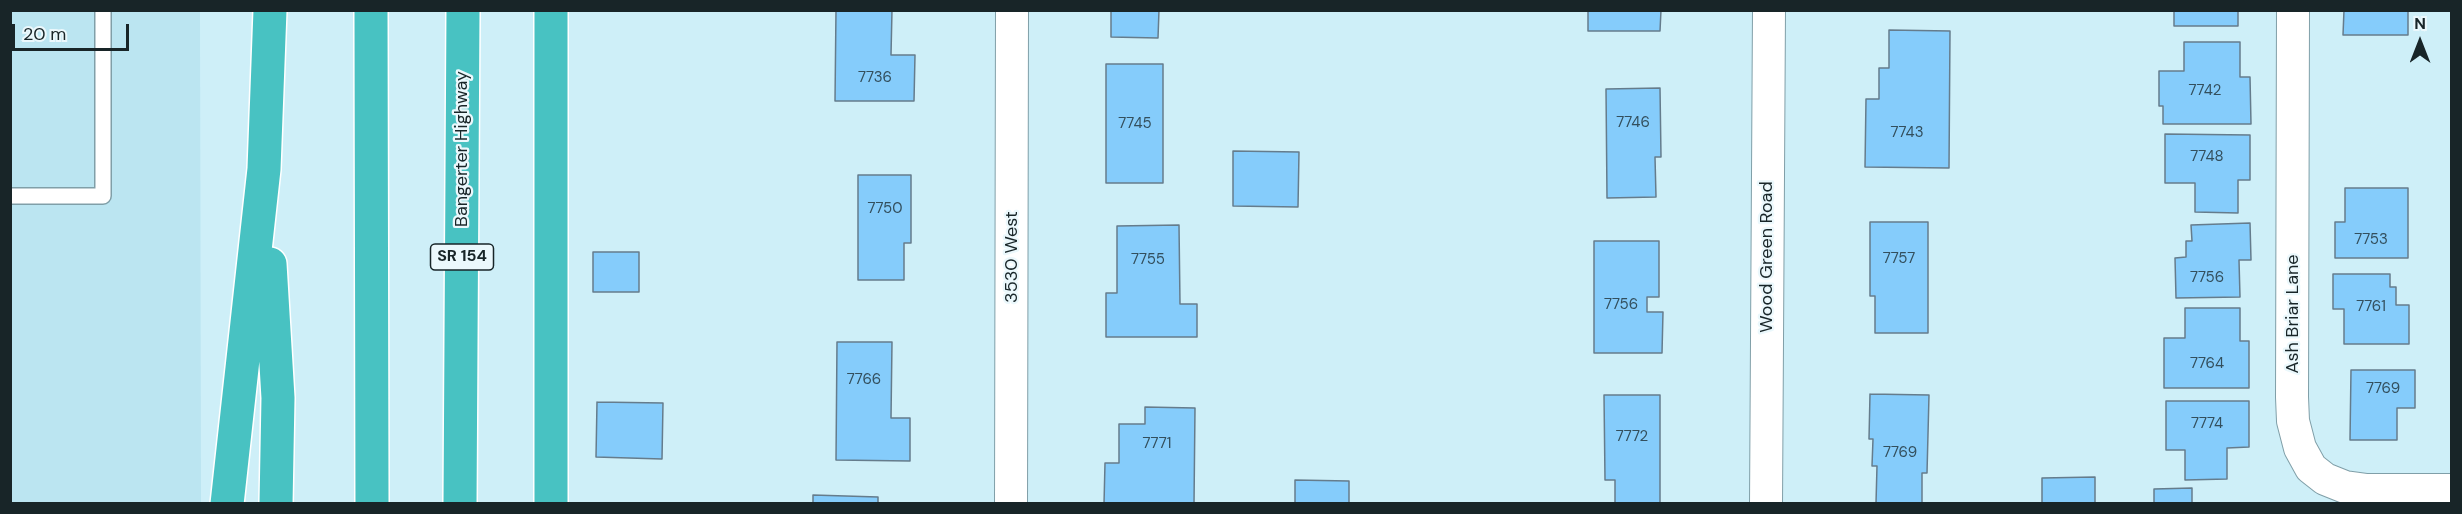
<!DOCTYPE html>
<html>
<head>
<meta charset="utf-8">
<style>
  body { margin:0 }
  #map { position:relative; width:2462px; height:514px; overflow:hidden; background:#ceeff8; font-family:"DM Sans",sans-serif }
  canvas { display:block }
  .frame { position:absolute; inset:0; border:12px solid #182528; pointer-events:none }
  .north { position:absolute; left:2390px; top:12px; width:60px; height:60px; -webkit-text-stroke:4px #ebf8fc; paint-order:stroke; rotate:0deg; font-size:16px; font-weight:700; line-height:24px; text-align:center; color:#182528 }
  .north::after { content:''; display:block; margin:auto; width:21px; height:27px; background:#182528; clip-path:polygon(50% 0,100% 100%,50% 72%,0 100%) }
  .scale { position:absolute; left:12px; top:24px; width:117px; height:27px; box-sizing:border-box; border:3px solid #182528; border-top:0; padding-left:8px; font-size:18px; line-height:21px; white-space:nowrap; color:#182528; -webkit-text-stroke:4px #ebf8fc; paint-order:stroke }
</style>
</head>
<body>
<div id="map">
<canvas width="2462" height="514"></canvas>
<div class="frame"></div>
<div class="north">N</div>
<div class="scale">20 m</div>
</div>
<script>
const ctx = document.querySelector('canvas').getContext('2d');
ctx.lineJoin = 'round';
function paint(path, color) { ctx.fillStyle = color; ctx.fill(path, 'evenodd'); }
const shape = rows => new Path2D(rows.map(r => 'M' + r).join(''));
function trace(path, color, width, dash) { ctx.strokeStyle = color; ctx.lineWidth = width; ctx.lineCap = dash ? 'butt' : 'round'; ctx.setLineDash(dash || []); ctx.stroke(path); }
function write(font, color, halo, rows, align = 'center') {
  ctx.font = font + ' "DM Sans",sans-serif'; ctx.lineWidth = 4.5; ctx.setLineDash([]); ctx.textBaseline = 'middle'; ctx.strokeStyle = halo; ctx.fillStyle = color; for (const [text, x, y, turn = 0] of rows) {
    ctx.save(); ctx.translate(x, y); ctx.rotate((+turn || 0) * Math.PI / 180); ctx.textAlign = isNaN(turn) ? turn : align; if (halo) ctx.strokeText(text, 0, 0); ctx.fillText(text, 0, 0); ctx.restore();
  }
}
paint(shape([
  [10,11,200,11,201,503,11,503]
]), '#bbe5f1');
const building = shape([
  [836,10,892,10,891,55,915,55,914,101,835,101,836,10],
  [1111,10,1159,10,1158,38,1111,37,1111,10],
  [1588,10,1661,10,1660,31,1588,31,1588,10],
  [2174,10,2238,10,2238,26,2174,26,2174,10],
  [2344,10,2408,10,2408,35,2343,35,2344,10],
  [1889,30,1950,31,1949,168,1865,167,1866,99,1879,99,1879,68,1889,68,1889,30],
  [2184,42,2240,42,2240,77,2250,77,2251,124,2163,124,2163,106,2159,106,2159,71,2184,71,2184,42],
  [1106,64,1163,64,1163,183,1106,183,1106,64],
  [1660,88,1661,157,1655,157,1656,197,1607,198,1606,89,1660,88],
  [2165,134,2250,135,2250,180,2238,180,2238,213,2195,212,2195,183,2165,183,2165,134],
  [1233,151,1299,152,1298,207,1233,206,1233,151],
  [858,175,911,175,911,243,904,243,904,280,858,280,858,175],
  [2345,188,2408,188,2408,258,2335,258,2335,222,2345,222,2345,188],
  [1870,222,1928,222,1928,333,1875,333,1875,296,1870,296,1870,222],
  [2250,223,2251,260,2239,260,2240,297,2176,298,2175,258,2186,257,2186,241,2192,241,2191,225,2250,223],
  [1179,225,1180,304,1197,304,1197,337,1106,337,1106,293,1117,293,1117,226,1179,225],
  [1594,241,1659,241,1659,297,1647,297,1647,312,1663,312,1662,353,1594,353,1594,241],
  [593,252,639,252,639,292,593,292,593,252],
  [2333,274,2390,274,2390,287,2396,287,2396,305,2409,305,2409,344,2344,344,2344,309,2333,309,2333,274],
  [2185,308,2240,308,2240,341,2249,341,2249,388,2164,388,2164,338,2185,338,2185,308],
  [837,342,892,342,891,418,910,418,910,461,836,460,837,342],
  [2351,370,2415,370,2415,408,2397,408,2397,440,2350,440,2351,370],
  [1870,394,1929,395,1927,473,1922,473,1922,504,1876,503,1877,466,1872,466,1873,439,1869,439,1870,394],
  [1604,395,1660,395,1660,504,1615,504,1615,480,1605,480,1604,395],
  [2166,401,2249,401,2249,447,2227,448,2227,479,2185,480,2185,450,2166,450,2166,401],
  [597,402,663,403,662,459,596,457,597,402],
  [1145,407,1195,408,1194,504,1104,504,1105,463,1119,463,1119,424,1145,424,1145,407],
  [2095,477,2095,504,2042,504,2042,478,2095,477],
  [1295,480,1349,481,1349,504,1295,504,1295,480],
  [2192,488,2192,504,2154,504,2154,489,2192,488],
  [813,495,878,497,878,504,813,504,813,495]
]);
paint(building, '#85ccfb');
trace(building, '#657c8c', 1.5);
const lane = shape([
  [10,196,103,196,103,10]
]);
const street = shape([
  [2293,10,2292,397,2293,421,2300,448,2311,468,2325,479,2345,487,2367,490,2452,490],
  [1011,504,1012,10],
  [1766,504,1769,10]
]);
const highway = shape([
  [371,10,372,504],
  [270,264,278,398,276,504],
  [227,504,264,169,270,10],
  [460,504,463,10],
  [551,504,551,10]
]);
trace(lane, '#809fa8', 18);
trace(street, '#809fa8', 34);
trace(highway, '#fff', 36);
trace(lane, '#fff', 15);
trace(street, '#fff', 32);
trace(highway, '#48c2c2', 33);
write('15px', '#334f5d', null, [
  ["7736",875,78],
  ["7742",2205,91],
  ["7746",1633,123],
  ["7745",1135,124],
  ["7743",1907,133],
  ["7748",2207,157],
  ["7750",885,209],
  ["7753",2371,240],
  ["7757",1899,259],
  ["7755",1148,260],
  ["7756",2207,278],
  ["7756",1621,305],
  ["7761",2371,307],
  ["7764",2207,364],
  ["7766",864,380],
  ["7769",2383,389],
  ["7774",2207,424],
  ["7772",1632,437],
  ["7771",1157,444],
  ["7769",1900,453]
]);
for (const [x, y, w] of [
  [462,257,63]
]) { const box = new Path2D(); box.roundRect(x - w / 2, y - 13, w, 26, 4.5); ctx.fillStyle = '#ebf8fc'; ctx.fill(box); trace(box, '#182528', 1.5); }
write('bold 16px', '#182528', null, [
  ["SR 154",462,257]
]);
write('18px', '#182528', '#ebf8fc', [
  ["Bangerter Highway",462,149,-90],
  ["3530 West",1012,257,-90],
  ["Wood Green Road",1767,257,-90],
  ["Ash Briar Lane",2293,314,-90]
]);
</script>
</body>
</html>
